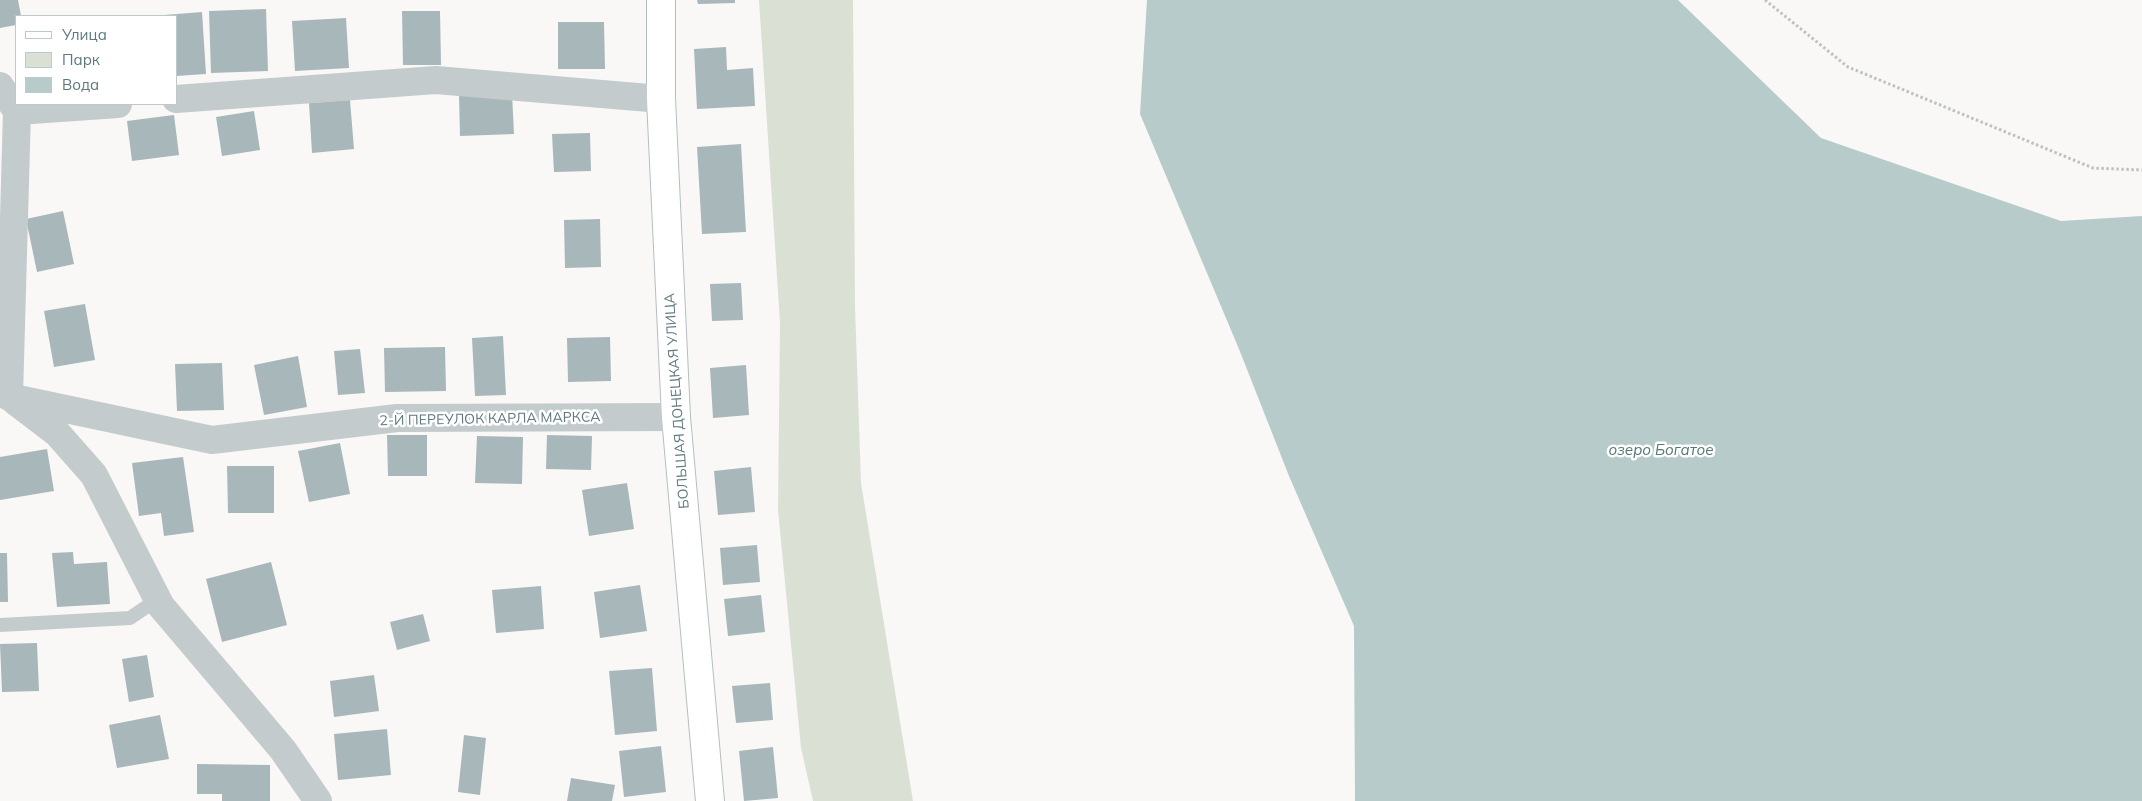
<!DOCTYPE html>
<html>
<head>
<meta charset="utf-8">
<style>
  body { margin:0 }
  #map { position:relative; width:2142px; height:801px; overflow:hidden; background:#f9f8f6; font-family:Mulish,sans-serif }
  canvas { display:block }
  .legend { position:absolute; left:15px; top:15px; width:162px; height:90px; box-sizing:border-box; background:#fff; border:1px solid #bec9cb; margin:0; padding:6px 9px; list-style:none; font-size:15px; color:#5d787e }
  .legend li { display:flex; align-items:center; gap:10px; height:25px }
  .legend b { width:25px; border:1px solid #bec9cb }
</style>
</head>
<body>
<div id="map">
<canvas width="2142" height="801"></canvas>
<ul class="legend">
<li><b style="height:6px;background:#fff"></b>Улица</li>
<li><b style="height:14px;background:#dbe0d5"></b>Парк</li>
<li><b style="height:14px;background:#b7cbca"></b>Вода</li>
</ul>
</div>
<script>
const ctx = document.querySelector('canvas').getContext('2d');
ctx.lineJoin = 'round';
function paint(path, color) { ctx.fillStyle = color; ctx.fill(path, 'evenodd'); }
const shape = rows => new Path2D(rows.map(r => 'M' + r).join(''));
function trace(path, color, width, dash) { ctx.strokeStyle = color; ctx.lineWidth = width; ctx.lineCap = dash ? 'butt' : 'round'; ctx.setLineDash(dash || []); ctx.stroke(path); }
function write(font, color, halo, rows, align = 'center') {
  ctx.font = font + ' Mulish,sans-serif'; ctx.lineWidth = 5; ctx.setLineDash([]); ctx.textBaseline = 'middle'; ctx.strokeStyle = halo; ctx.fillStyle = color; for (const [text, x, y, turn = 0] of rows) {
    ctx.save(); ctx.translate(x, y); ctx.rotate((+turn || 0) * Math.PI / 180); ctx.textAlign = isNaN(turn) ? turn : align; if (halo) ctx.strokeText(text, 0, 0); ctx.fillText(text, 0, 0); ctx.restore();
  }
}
paint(shape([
  [853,0,855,306,861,483,913,801,813,801,801,748,778,510,780,323,759,0]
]), '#dbe0d5');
paint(shape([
  [1147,0,1678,0,1821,138,2061,221,2142,216,2142,801,1355,801,1354,626,1289,476,1239,349,1140,114]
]), '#b7cbca');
paint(shape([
  [0,0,18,0,21,16,16,16,16,25,0,28],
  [697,0,735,0,735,3,698,4],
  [266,9,268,71,211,73,209,11],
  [402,11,440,11,441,65,403,65],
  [202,12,206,74,176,76,176,16,164,15],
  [346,18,349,68,295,71,292,21],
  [558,22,604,22,605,69,558,69],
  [726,47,727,70,753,68,755,106,697,109,694,49],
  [512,93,514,134,460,136,459,95],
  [350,100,354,149,312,153,309,103],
  [254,111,260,150,222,156,216,117],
  [174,115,179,155,132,161,127,121],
  [590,133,591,171,554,172,552,134],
  [741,144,746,232,702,234,697,147],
  [63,211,74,264,37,272,26,219],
  [600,219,601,267,565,268,564,220],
  [741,283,743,320,712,321,710,284],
  [85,304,95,360,54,367,44,311],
  [503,336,506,395,475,396,472,338],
  [610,337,611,381,568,382,567,338],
  [445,347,446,391,385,392,384,348],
  [360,349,365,393,338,395,334,351],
  [298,356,307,407,264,415,254,365],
  [222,363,224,410,177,411,175,364],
  [746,365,749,415,713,418,710,368],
  [387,435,427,435,427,476,388,476],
  [547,435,592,436,591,470,546,469],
  [477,436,523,437,522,484,475,483],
  [340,443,350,494,309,502,298,451],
  [47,449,54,491,0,500,0,457],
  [183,457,194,532,164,536,161,513,139,516,132,463],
  [227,466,274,466,274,513,228,513],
  [751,467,755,512,718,515,714,471],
  [627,483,634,529,589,536,582,490],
  [757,545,760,582,723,585,720,548],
  [73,552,74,564,107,562,110,604,57,607,52,553],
  [0,553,7,553,8,602,0,602],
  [271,562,287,625,222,642,206,579],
  [640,585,647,631,600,638,594,592],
  [541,586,544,629,496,633,492,590],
  [761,595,765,632,728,636,724,599],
  [423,614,430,641,397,650,390,622],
  [37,643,39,691,2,692,0,644],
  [147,655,154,697,129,702,122,659],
  [652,668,657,731,615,735,609,671],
  [374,675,379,711,334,717,330,681],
  [770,683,773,720,736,723,732,686],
  [160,715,169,759,117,768,109,725],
  [387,729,391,775,338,780,334,734],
  [464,735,486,738,480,795,458,792],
  [661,746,666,792,624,797,619,751],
  [773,747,778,798,744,801,739,751],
  [197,764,270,765,270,801,222,801,222,794,197,794],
  [571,778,615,785,612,801,567,801]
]), '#a8b7b9');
const secondary = shape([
  [661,0,661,99,676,417,710,801]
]);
trace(secondary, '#b4bec0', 30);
trace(shape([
  [1765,0,1848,67,2093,168,2142,170]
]), '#bcc2c3', 3, [2.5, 2.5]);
trace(shape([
  [0,625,130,618,158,599]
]), '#c4cbcd', 14);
trace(shape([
  [0,86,17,111,9,397,212,440,397,418,676,417],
  [176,99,436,80,661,99],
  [17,111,118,104],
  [15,401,57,433,94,475,161,606,283,750,318,801]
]), '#c4cbcd', 28);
trace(secondary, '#fff', 28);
write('14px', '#5d787e', '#fff', [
  ["БОЛЬШАЯ ДОНЕЦКАЯ УЛИЦА",677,401,-94],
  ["2-Й ПЕРЕУЛОК КАРЛА МАРКСА",490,419,-1]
]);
write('italic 15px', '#577676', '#fff', [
  ["озеро Богатое",1661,450]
]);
</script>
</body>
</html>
